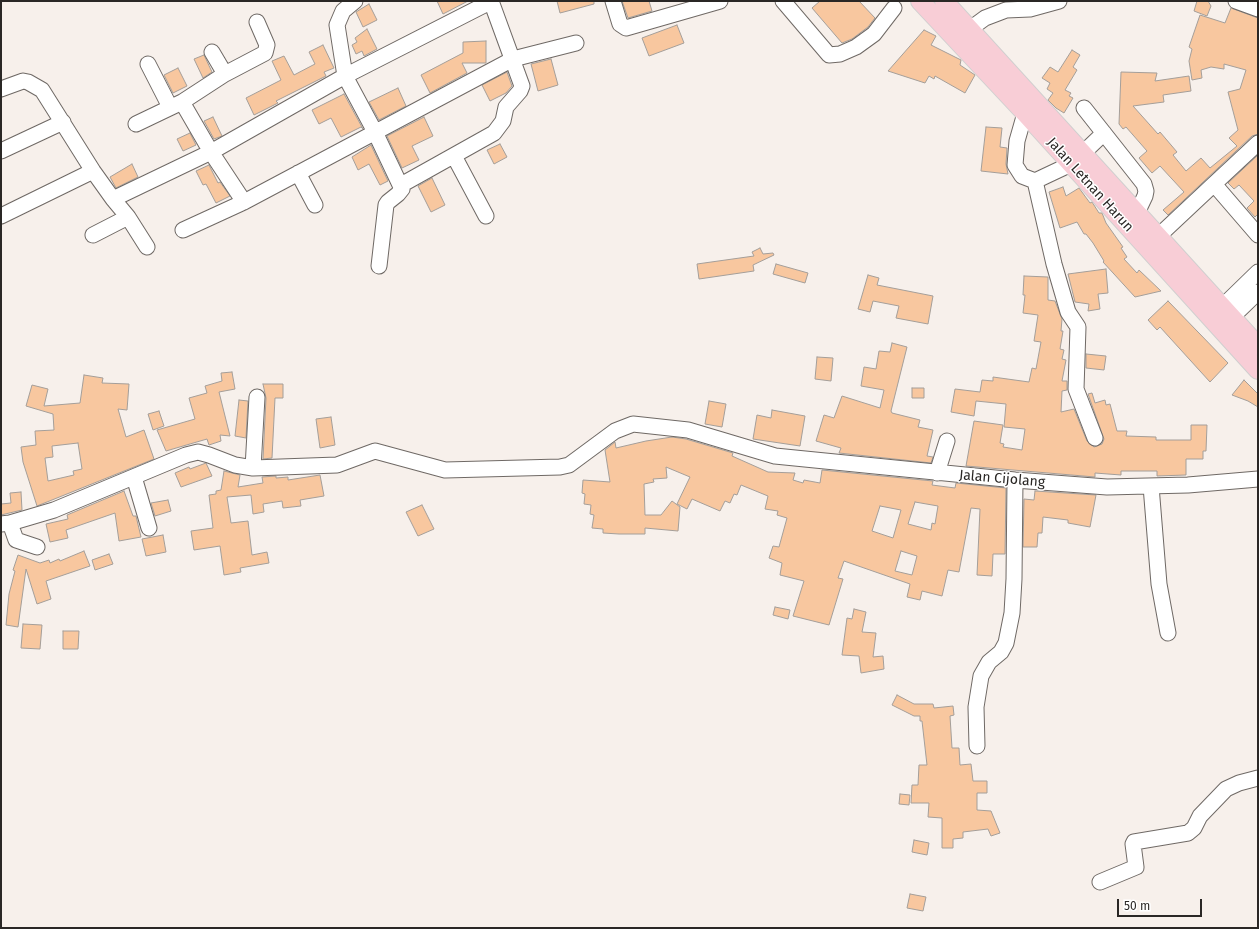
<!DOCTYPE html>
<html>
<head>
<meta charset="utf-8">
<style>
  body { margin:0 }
  #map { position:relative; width:1259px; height:929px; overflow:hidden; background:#f7f0eb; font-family:"Fira Sans",sans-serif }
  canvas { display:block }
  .frame { position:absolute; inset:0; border:2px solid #2a2725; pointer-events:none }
  .scale { position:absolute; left:1117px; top:899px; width:85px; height:18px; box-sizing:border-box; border:2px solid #2a2725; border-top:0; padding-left:5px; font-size:12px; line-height:14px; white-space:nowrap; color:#2a2725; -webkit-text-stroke:3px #fff; paint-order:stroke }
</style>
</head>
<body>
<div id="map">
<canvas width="1259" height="929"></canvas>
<div class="frame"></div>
<div class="scale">50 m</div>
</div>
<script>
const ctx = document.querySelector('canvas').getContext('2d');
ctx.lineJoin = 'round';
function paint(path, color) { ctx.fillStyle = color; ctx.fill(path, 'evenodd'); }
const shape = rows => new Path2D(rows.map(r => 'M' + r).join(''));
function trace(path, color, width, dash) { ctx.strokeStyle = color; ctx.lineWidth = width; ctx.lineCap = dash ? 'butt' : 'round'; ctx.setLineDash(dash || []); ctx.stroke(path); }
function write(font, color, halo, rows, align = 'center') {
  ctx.font = font + ' "Fira Sans",sans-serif'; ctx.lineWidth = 3; ctx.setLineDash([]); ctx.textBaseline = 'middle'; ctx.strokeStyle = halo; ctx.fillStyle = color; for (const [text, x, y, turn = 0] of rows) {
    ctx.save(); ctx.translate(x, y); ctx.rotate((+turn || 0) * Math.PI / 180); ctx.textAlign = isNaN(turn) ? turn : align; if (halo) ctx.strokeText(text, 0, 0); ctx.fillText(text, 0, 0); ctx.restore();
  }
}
const building = shape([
  [437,1,468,1,443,14,437,1],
  [557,1,594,1,594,4,560,13,557,1],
  [622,1,649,1,652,11,628,18,622,1],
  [820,1,859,1,875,18,868,27,852,39,842,43,812,8,820,1],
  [1197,1,1208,1,1211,6,1207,16,1194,11,1197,1],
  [369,4,377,20,363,27,356,12,369,4],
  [1231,8,1258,18,1258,134,1252,136,1168,215,1163,210,1184,192,1160,166,1152,173,1139,158,1147,151,1126,127,1123,129,1119,124,1121,72,1157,73,1155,81,1189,76,1191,91,1163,95,1164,102,1133,106,1158,134,1160,132,1177,152,1173,155,1186,171,1201,158,1210,168,1237,146,1229,138,1238,130,1228,92,1240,89,1246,70,1224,64,1224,69,1211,67,1201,70,1202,78,1192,80,1189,61,1192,49,1189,47,1200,15,1225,23,1231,8],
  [677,25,684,43,649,56,642,38,677,25],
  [367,29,377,49,364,56,362,51,356,54,352,45,357,42,355,38,367,29],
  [924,30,936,36,931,45,961,60,960,65,975,75,965,93,935,76,934,79,929,76,925,83,888,71,924,30],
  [486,41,486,63,462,63,467,73,430,93,421,75,463,53,463,42,486,41],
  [323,45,334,68,324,72,326,76,276,101,278,103,254,115,246,98,281,80,272,61,284,56,294,75,315,64,309,52,323,45],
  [1072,50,1080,55,1073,67,1077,70,1065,90,1071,93,1069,96,1073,98,1064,113,1056,108,1048,100,1053,93,1047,89,1050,83,1042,78,1050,67,1058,72,1072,50],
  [204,55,212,72,203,78,194,59,204,55],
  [551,59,558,85,538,91,531,64,551,59],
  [178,68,187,86,173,93,164,75,178,68],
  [507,72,512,86,506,93,490,101,482,85,507,72],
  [398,88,406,106,379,120,369,102,398,88],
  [344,94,363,129,361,127,341,137,331,118,319,124,312,110,344,94],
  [213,117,222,136,214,139,204,121,213,117],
  [424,117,433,136,412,146,419,160,402,168,387,136,424,117],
  [986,127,1002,128,1000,147,1007,148,1006,164,1008,174,981,171,986,127],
  [190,133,196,145,183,151,177,139,190,133],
  [500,144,507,157,494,164,487,150,500,144],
  [371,145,388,181,380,185,369,164,358,170,352,157,371,145],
  [1258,155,1258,214,1255,217,1247,208,1254,201,1239,185,1234,189,1228,183,1258,155],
  [132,164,138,177,116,188,110,177,132,164],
  [209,165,218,183,220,182,230,196,216,203,206,184,203,185,196,171,209,165],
  [432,178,445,205,431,212,418,186,432,178],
  [1063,187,1066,196,1079,188,1090,203,1092,202,1099,213,1102,213,1106,223,1123,247,1121,248,1127,257,1124,259,1137,273,1139,270,1161,291,1135,297,1103,262,1104,261,1093,243,1086,234,1084,234,1077,222,1060,228,1049,192,1063,187],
  [760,248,763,254,773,253,774,255,753,265,754,271,699,279,697,264,754,256,752,252,760,248],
  [776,264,808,273,805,283,773,274,776,264],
  [1106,269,1108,293,1098,294,1100,309,1088,311,1089,304,1075,302,1068,274,1106,269],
  [868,275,879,278,877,285,933,296,928,324,896,318,899,306,873,301,870,312,858,309,868,275],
  [1024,276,1048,277,1048,300,1055,301,1062,319,1061,331,1063,331,1060,349,1064,350,1062,359,1066,360,1062,381,1067,381,1067,390,1062,391,1061,412,1074,409,1087,441,1094,447,1102,444,1104,439,1088,394,1092,393,1095,403,1105,400,1106,405,1110,404,1117,431,1127,431,1126,436,1156,437,1156,440,1191,440,1191,425,1207,425,1206,451,1203,451,1203,459,1186,459,1186,475,1157,476,1157,471,1121,471,1121,475,1095,473,1095,477,966,466,974,421,1003,425,1000,443,1004,444,1003,447,1022,450,1025,429,1004,427,1006,404,976,401,974,416,951,412,955,389,980,392,982,380,993,381,993,377,1029,382,1032,368,1036,369,1041,342,1034,341,1038,315,1023,313,1025,295,1023,295,1024,276],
  [1168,301,1228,363,1210,382,1160,327,1157,330,1148,320,1168,301],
  [892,343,907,347,891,411,892,413,920,420,918,427,933,430,927,456,933,457,931,463,839,453,841,448,816,441,824,415,834,418,842,396,880,408,884,390,861,386,864,367,876,369,879,351,890,352,892,343],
  [1086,354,1106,356,1104,370,1086,368,1086,354],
  [817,357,833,358,831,381,815,379,817,357],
  [232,372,235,389,219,392,230,436,220,435,221,441,209,445,207,439,166,451,157,430,195,419,189,398,207,393,205,386,222,381,221,373,232,372],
  [84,375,103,378,102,383,129,384,127,410,118,409,126,437,144,430,154,459,37,506,23,462,21,447,36,445,35,431,54,430,53,414,26,406,32,385,48,389,44,406,80,403,84,375],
  [78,443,82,469,73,471,74,475,48,481,45,458,53,457,52,446,78,443],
  [1244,380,1258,394,1258,407,1248,401,1232,395,1244,380],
  [263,384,283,384,283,398,275,398,272,458,263,459,266,398,263,384],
  [912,388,924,388,924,398,912,398,912,388],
  [239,400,248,401,246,438,235,436,239,400],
  [709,401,726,404,722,427,705,424,709,401],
  [772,410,805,416,800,446,753,439,757,415,771,418,772,410],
  [159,411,164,426,153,430,148,414,159,411],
  [331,417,335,445,320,448,316,419,331,417],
  [672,437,686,439,733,453,732,456,768,472,795,473,793,480,803,483,804,480,820,483,822,470,933,481,932,485,955,488,956,483,1006,488,1005,554,993,554,992,576,977,575,980,509,971,508,959,572,948,570,942,596,922,591,920,600,907,597,910,584,844,561,838,578,843,579,829,625,793,616,804,581,780,575,782,563,769,558,773,546,779,547,787,518,777,515,778,511,765,509,768,496,741,485,737,495,734,494,730,503,725,501,720,511,692,499,687,509,677,504,690,477,666,467,667,478,653,479,654,482,644,484,645,515,661,515,672,501,680,507,678,531,645,528,645,534,619,534,603,533,603,529,592,528,594,515,590,514,591,505,584,504,585,494,582,493,583,480,610,482,605,450,615,442,616,448,646,441,672,437],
  [915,502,938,506,935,524,932,523,931,530,908,524,915,502],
  [880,506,901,510,893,538,872,531,880,506],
  [901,551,917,556,912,575,895,571,901,551],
  [206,463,212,476,181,487,175,473,189,467,190,469,206,463],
  [224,471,240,475,238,487,263,483,262,477,276,476,276,478,288,477,288,480,320,475,324,496,300,500,301,506,283,508,282,501,263,504,264,512,253,514,251,495,227,497,231,523,248,521,252,555,267,552,269,563,240,568,241,572,224,575,220,546,194,550,191,531,213,528,209,495,216,494,216,491,221,490,224,471],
  [124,491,133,516,136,516,141,537,119,541,115,513,66,530,68,538,50,542,46,524,68,519,67,515,124,491],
  [1035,491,1096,495,1090,527,1068,523,1068,520,1043,517,1042,533,1038,533,1037,547,1023,547,1024,499,1034,500,1035,491],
  [21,492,22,510,1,515,1,504,11,503,10,493,21,492],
  [168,500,171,511,155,516,151,503,168,500],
  [422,505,434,529,418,536,406,512,422,505],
  [163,535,166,552,146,556,142,539,163,535],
  [84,551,90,566,46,581,51,599,37,604,26,569,18,627,6,625,9,594,15,571,13,570,18,555,40,563,49,560,50,563,59,559,60,561,84,551],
  [109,554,113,564,95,570,92,560,109,554],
  [775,607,790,610,788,619,773,615,775,607],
  [854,609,866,612,862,632,876,633,873,657,883,656,884,669,861,673,859,656,842,655,847,618,852,619,854,609],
  [23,624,42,625,40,649,21,648,23,624],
  [63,631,79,631,78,649,63,649,63,631],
  [897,695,914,704,933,704,934,708,953,706,954,715,950,716,952,748,959,748,960,765,971,764,973,781,987,781,987,793,977,793,977,810,991,811,1000,833,991,836,988,829,963,832,963,838,953,839,953,848,942,848,942,818,928,817,929,803,911,803,912,785,918,785,919,765,927,765,922,721,920,721,920,716,914,716,892,705,897,695],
  [900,794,910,795,909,805,899,804,900,794],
  [914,840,929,843,927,855,912,852,914,840],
  [910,894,926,897,923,911,907,908,910,894]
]);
paint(building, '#f8c79f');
trace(building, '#a49e99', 1);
const minor = shape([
  [355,1,343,11,337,25,345,76,375,132,402,189,398,194,388,202,386,205,379,266],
  [613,1,620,24,626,28,720,1],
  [783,1,829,55,840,54,856,47,874,34,894,8],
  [1236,1,1258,9],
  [970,29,985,18,1006,10,1030,9,1059,1],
  [212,52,225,74],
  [148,64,170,107],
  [1,89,23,81,28,82,42,90,93,171,113,199,128,217,147,247],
  [182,102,211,152,244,202],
  [1084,108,1144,184,1146,191,1145,196,1136,215],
  [1025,113,1017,141,1015,165,1022,176,1035,181,1071,164],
  [136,124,182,102,225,74,265,53,267,45,257,22],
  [1258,143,1214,184,1258,235],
  [1,151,63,122],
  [1082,154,1104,133],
  [454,156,486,216],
  [298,173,315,205],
  [1035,181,1054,264,1068,312,1078,327,1076,389,1095,438],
  [401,185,494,133,503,121,506,107,520,91,522,86,491,1],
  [113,199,211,152,345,76,492,1],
  [1,216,93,171],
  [183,230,244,202,513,59,576,43],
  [93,235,128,217],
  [1150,244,1214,184],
  [1222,307,1258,272],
  [1232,317,1258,292],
  [253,468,257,397],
  [937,473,947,441],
  [134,477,149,528],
  [1151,486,1159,584,1168,633],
  [10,523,16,540,37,547],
  [1,524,10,523,54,510,186,455,198,452,209,455,235,465,253,468,337,465,375,451,445,470,560,467,569,465,615,431,633,424,688,430,775,456,1015,480,1107,487,1188,485,1258,479],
  [977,746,976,707,981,676,989,662,1001,652,1006,643,1012,613,1014,579,1015,480],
  [1100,882,1136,867,1133,844,1134,842,1188,833,1194,828,1200,816,1226,789,1239,783,1258,778]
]);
const major = shape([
  [920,1,1025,113,1258,370],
  [944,1,1258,346]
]);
trace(minor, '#6f6965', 17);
trace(major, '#d0cfcf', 20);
trace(minor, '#fff', 15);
trace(major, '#f8cdd6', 18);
write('14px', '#2a2725', '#fff', [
  ["Jalan Letnan Harun",1090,185,48],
  ["Jalan Cijolang",1002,479,5]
]);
</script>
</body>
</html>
